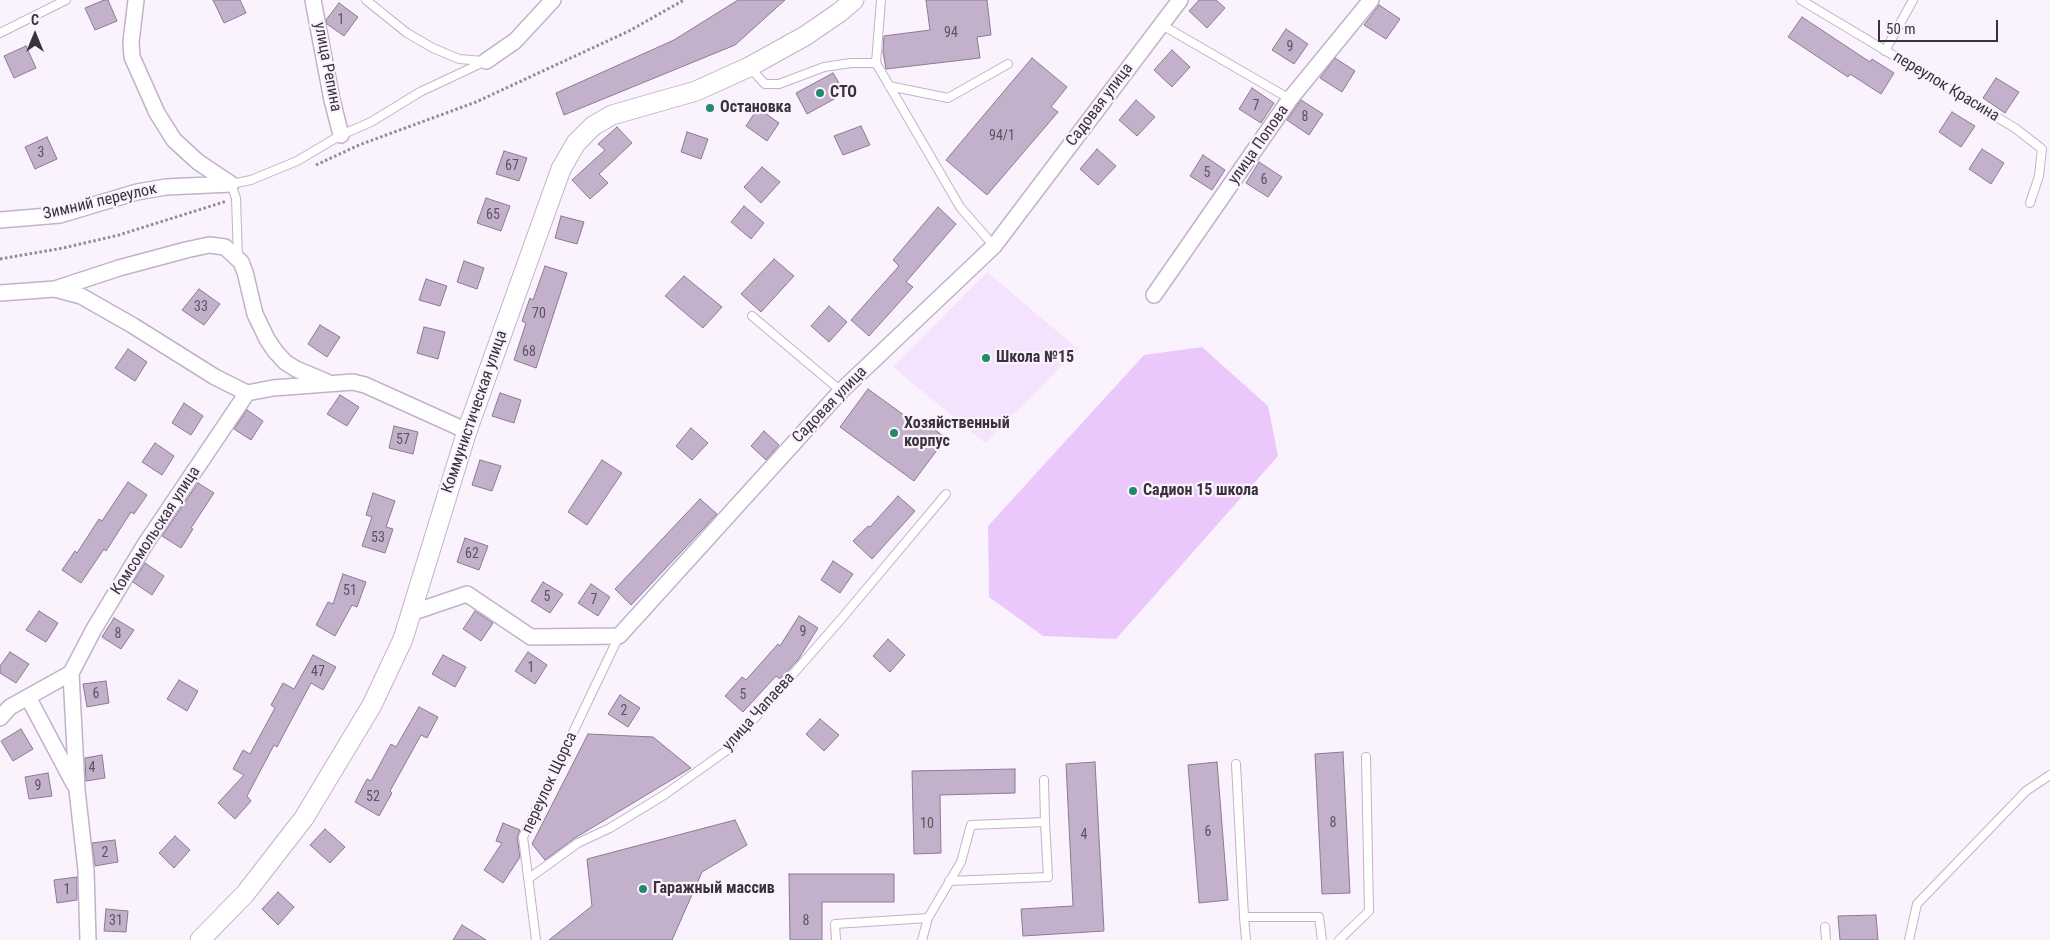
<!DOCTYPE html>
<html>
<head>
<meta charset="utf-8">
<style>
  body { margin:0 }
  #map { position:relative; width:2050px; height:940px; overflow:hidden; background:#faf2fd; font-family:"Roboto Condensed",sans-serif }
  canvas { display:block }
  .north { position:absolute; left:10px; top:10px; width:50px; height:50px; -webkit-text-stroke:4px #faf2fd; paint-order:stroke; rotate:0deg; font-size:14px; font-weight:700; line-height:20px; text-align:center; color:#3a333d }
  .north::after { content:''; display:block; margin:auto; width:18px; height:22px; background:#3a333d; clip-path:polygon(50% 0,100% 100%,50% 72%,0 100%) }
  .scale { position:absolute; left:1878px; top:20px; width:120px; height:22px; box-sizing:border-box; border:2px solid #3a333d; border-top:0; padding-left:6px; font-size:15px; line-height:18px; white-space:nowrap; color:#3a333d; -webkit-text-stroke:4px #faf2fd; paint-order:stroke }
</style>
</head>
<body>
<div id="map">
<canvas width="2050" height="940"></canvas>
<div class="north">С</div>
<div class="scale">50 m</div>
</div>
<script>
const ctx = document.querySelector('canvas').getContext('2d');
ctx.lineJoin = 'round';
function paint(path, color) { ctx.fillStyle = color; ctx.fill(path, 'evenodd'); }
const shape = rows => new Path2D(rows.map(r => 'M' + r).join(''));
function trace(path, color, width, dash) { ctx.strokeStyle = color; ctx.lineWidth = width; ctx.lineCap = dash ? 'butt' : 'round'; ctx.setLineDash(dash || []); ctx.stroke(path); }
function write(font, color, halo, rows, align = 'center') {
  ctx.font = font + ' "Roboto Condensed",sans-serif'; ctx.lineWidth = 4.5; ctx.setLineDash([]); ctx.textBaseline = 'middle'; ctx.strokeStyle = halo; ctx.fillStyle = color; for (const [text, x, y, turn = 0] of rows) {
    ctx.save(); ctx.translate(x, y); ctx.rotate((+turn || 0) * Math.PI / 180); ctx.textAlign = isNaN(turn) ? turn : align; if (halo) ctx.strokeText(text, 0, 0); ctx.fillText(text, 0, 0); ctx.restore();
  }
}
paint(shape([
  [987,272,1078,349,985,443,893,367]
]), '#f5e2fd');
paint(shape([
  [1202,347,1268,406,1278,456,1116,639,1043,636,989,597,988,526,1144,355]
]), '#ebc8fb');
const building = shape([
  [104,0,108,0,117,21,95,30,85,8,104,0],
  [213,0,240,0,246,13,224,23,213,0],
  [738,0,785,0,735,45,564,115,556,93,674,40,738,0],
  [926,0,987,0,991,35,977,37,980,58,886,69,883,52,884,36,930,30,926,0],
  [1199,0,1216,0,1225,8,1207,28,1189,11,1199,0],
  [339,3,358,17,344,36,327,24,326,20,339,3],
  [1379,5,1400,19,1386,39,1364,25,1379,5],
  [1802,17,1870,62,1872,59,1894,73,1881,94,1850,74,1848,77,1788,37,1802,17],
  [1286,29,1308,44,1294,64,1272,50,1286,29],
  [26,46,36,68,14,78,4,56,26,46],
  [1172,50,1190,67,1172,87,1154,70,1172,50],
  [1032,58,1067,87,1051,107,1058,112,987,195,946,160,1032,58],
  [1335,58,1355,71,1342,92,1320,78,1335,58],
  [833,73,845,93,807,114,796,93,833,73],
  [1996,78,2019,92,2005,113,1983,98,1996,78],
  [1252,88,1274,103,1261,123,1239,109,1252,88],
  [1136,100,1155,117,1137,136,1119,120,1136,100],
  [1301,100,1323,114,1309,135,1287,120,1301,100],
  [758,108,779,123,767,141,746,126,758,108],
  [1952,112,1975,126,1961,147,1939,132,1952,112],
  [861,126,870,145,843,155,834,136,861,126],
  [617,127,632,143,599,174,608,183,590,199,572,180,605,150,598,144,617,127],
  [687,132,708,139,701,159,681,152,687,132],
  [47,137,57,159,35,169,25,147,47,137],
  [1097,149,1116,166,1098,185,1080,169,1097,149],
  [1982,149,2004,163,1991,184,1969,169,1982,149],
  [504,151,527,158,519,181,496,174,504,151],
  [1203,155,1225,170,1212,190,1190,176,1203,155],
  [1259,162,1282,177,1268,197,1246,183,1259,162],
  [762,167,780,182,761,203,744,187,762,167],
  [486,198,510,206,501,231,477,223,486,198],
  [744,206,764,223,751,239,731,222,744,206],
  [938,207,956,224,906,282,913,287,869,336,851,320,899,266,893,260,938,207],
  [561,216,584,222,577,244,555,238,561,216],
  [774,259,794,276,761,312,741,294,774,259],
  [464,261,484,268,477,289,457,282,464,261],
  [545,266,567,273,536,368,514,360,526,323,522,321,530,298,533,300,545,266],
  [684,276,722,307,703,328,665,296,684,276],
  [426,279,447,286,440,306,419,300,426,279],
  [199,289,220,304,204,325,182,310,199,289],
  [829,306,847,322,829,342,811,326,829,306],
  [320,325,340,337,327,357,308,344,320,325],
  [424,327,445,332,438,359,417,353,424,327],
  [128,349,147,362,135,381,115,368,128,349],
  [868,389,923,429,927,424,946,438,914,481,840,427,868,389],
  [500,393,521,400,514,423,492,416,500,393],
  [340,395,359,407,347,426,327,414,340,395],
  [184,403,203,416,191,435,172,423,184,403],
  [247,410,263,421,251,440,234,429,247,410],
  [394,426,418,432,413,454,389,448,394,426],
  [691,428,708,443,692,460,676,446,691,428],
  [764,431,779,445,766,460,751,446,764,431],
  [155,443,174,456,162,475,142,462,155,443],
  [480,460,501,466,492,491,472,485,480,460],
  [602,460,622,473,587,525,568,512,602,460],
  [128,482,147,495,134,514,131,512,106,551,104,549,81,583,62,570,75,551,77,553,99,519,102,521,128,482],
  [198,483,214,493,191,528,193,529,181,548,162,536,198,483],
  [373,493,395,501,386,527,393,529,385,553,362,546,372,517,366,515,373,493],
  [898,496,915,511,872,559,853,541,868,526,870,527,898,496],
  [700,499,717,514,631,605,615,589,700,499],
  [465,538,488,546,479,570,457,562,465,538],
  [833,561,853,574,840,593,821,580,833,561],
  [145,563,164,576,152,595,133,582,145,563],
  [343,574,366,582,357,607,352,605,335,636,316,625,328,602,333,604,343,574],
  [543,582,563,594,550,613,531,601,543,582],
  [591,584,610,597,598,616,578,603,591,584],
  [39,611,58,623,46,642,26,630,39,611],
  [475,611,493,623,481,641,463,629,475,611],
  [799,616,818,628,798,660,780,679,776,676,743,712,725,696,742,677,746,680,778,644,780,646,799,616],
  [114,618,134,630,121,649,102,637,114,618],
  [888,639,905,655,890,672,873,656,888,639],
  [10,652,29,664,16,683,0,673,0,666,10,652],
  [528,652,547,665,535,684,515,671,528,652],
  [313,655,336,667,323,690,311,683,277,747,274,745,247,796,251,801,235,819,218,803,244,775,233,769,243,750,250,754,275,708,271,705,283,683,294,689,313,655],
  [443,655,466,667,455,687,432,674,443,655],
  [179,680,198,691,187,711,167,699,179,680],
  [106,681,109,703,87,707,83,684,106,681],
  [620,695,640,708,628,727,608,714,620,695],
  [419,707,438,717,427,738,421,735,390,791,392,793,379,816,355,802,367,779,371,781,391,744,396,747,419,707],
  [820,719,839,735,824,751,806,734,820,719],
  [21,729,33,749,13,761,1,741,21,729],
  [588,734,653,737,691,768,575,838,545,860,532,844,588,734],
  [1343,752,1350,893,1322,894,1315,754,1343,752],
  [102,755,105,778,86,781,85,758,102,755],
  [1095,762,1104,931,1023,936,1021,909,1073,906,1066,764,1095,762],
  [1217,762,1228,900,1199,903,1188,765,1217,762],
  [1015,769,1015,793,940,795,941,853,914,854,912,771,1015,769],
  [48,773,52,796,29,799,25,777,48,773],
  [735,820,747,845,702,872,672,940,549,940,592,906,587,859,735,820],
  [503,823,520,830,517,837,520,857,503,883,484,870,502,843,496,841,503,823],
  [325,829,345,847,330,863,310,845,325,829],
  [175,836,190,850,174,868,159,853,175,836],
  [115,840,118,862,95,866,92,843,115,840],
  [789,874,894,874,894,902,822,902,822,940,790,940,789,874],
  [77,877,77,900,57,903,54,880,77,877],
  [278,892,294,907,278,925,262,909,278,892],
  [106,909,128,911,126,932,104,931,106,909],
  [1876,915,1878,940,1840,940,1838,916,1876,915],
  [462,925,486,940,453,940,462,925]
]);
paint(building, '#c3b1cb');
trace(building, '#8b7a93', 1);
const service = shape([
  [366,0,407,33,433,48,459,59,484,61],
  [881,0,876,63,960,207,994,246],
  [1801,0,2015,128,2042,149,2039,176,2030,203],
  [1162,25,1290,99],
  [0,33,66,0],
  [1885,51,1913,0],
  [749,67,765,84,779,84,824,67,851,63,876,63],
  [889,86,948,98,1008,64],
  [238,258,236,198,231,184,251,180,297,161,341,135,371,122,420,92,486,61],
  [752,316,841,391],
  [1236,764,1244,917,1319,917,1322,940],
  [528,879,578,843,610,828,664,795,726,751,842,618,946,494],
  [949,881,1048,877,1045,822],
  [1244,917,1246,940],
  [928,918,961,862,971,825,1045,822,1044,780],
  [1825,927,1826,940],
  [536,940,523,837,619,636],
  [836,940,835,924,928,918,922,940],
  [1339,940,1369,911,1366,757],
  [1909,940,1917,904,2026,791,2050,775]
]);
const minor = shape([
  [136,0,131,42,132,57,157,113,174,140,198,162,231,184],
  [313,0,332,100,341,135],
  [486,61,515,41,553,0],
  [0,220,60,215,137,192,166,187,231,184],
  [55,289,119,268,186,250,209,245,225,247,241,262,245,272,255,314,267,339,275,351,285,362,296,369,327,382],
  [0,293,55,289,81,296,132,325,215,377,247,393,273,388,353,382,365,385,467,431],
  [1154,295,1290,99,1371,0],
  [411,613,467,594,531,637,619,636,841,391,994,246,1180,0],
  [28,697,74,784],
  [0,718,10,707,71,673],
  [88,940,86,870,77,790,71,673,94,629,146,543,247,393]
]);
const tertiary = shape([
  [200,940,245,894,304,818,372,705,403,639,467,431,561,169,576,143,593,126,612,115,696,91,749,67,805,36,840,12,854,0]
]);
trace(service, '#c3b1cc', 10);
trace(minor, '#c3b1cc', 18);
trace(tertiary, '#c3b1cc', 21);
trace(shape([
  [316,165,359,145,476,102,629,31,684,0],
  [0,259,63,248,119,235,227,201]
]), '#928b95', 3, [2.5, 2.5]);
trace(service, '#fff', 8);
trace(minor, '#fff', 15);
trace(tertiary, '#fff', 19);
for (const [x, y, r, color] of [
  [820,93,5,"#228a67"],
  [710,108,5,"#228a67"],
  [986,358,5,"#228a67"],
  [894,433,5,"#228a67"],
  [1133,491,5,"#228a67"],
  [643,889,5,"#228a67"]
]) { const dot = new Path2D(); dot.arc(x, y, r, 0, 2 * Math.PI); ctx.fillStyle = color; ctx.fill(dot); trace(dot, '#faf2fd', 2); }
write('14px', '#5c5260', null, [
  ["1",341,20],
  ["94",951,33],
  ["9",1290,47],
  ["7",1256,106],
  ["8",1305,117],
  ["94/1",1002,136],
  ["3",41,153],
  ["67",512,166],
  ["5",1207,173],
  ["6",1264,180],
  ["65",493,215],
  ["33",201,307],
  ["70",539,314],
  ["68",529,352],
  ["57",403,440],
  ["53",378,538],
  ["62",472,554],
  ["51",350,591],
  ["5",547,597],
  ["7",594,600],
  ["9",803,632],
  ["8",118,634],
  ["1",531,668],
  ["47",318,672],
  ["6",96,694],
  ["5",743,695],
  ["2",624,711],
  ["4",92,768],
  ["9",38,786],
  ["52",373,797],
  ["8",1333,823],
  ["10",927,824],
  ["6",1208,832],
  ["4",1084,835],
  ["2",105,853],
  ["1",67,890],
  ["31",116,921],
  ["8",806,921]
]);
write('16px', '#3a333d', '#faf2fd', [
  ["улица Репина",327,67,79],
  ["переулок Красина",1946,87,31],
  ["Садовая улица",1100,105,-53],
  ["улица Попова",1259,145,-55],
  ["Зимний переулок",100,202,-13],
  ["Садовая улица",830,405,-46],
  ["Коммунистическая улица",475,412,-71],
  ["Комсомольская улица",156,531,-57],
  ["улица Чапаева",759,712,-48],
  ["переулок Щорса",550,783,-65]
]);
write('bold 16px', '#3a333d', '#faf2fd', [
  ["СТО",830,93],
  ["Остановка",720,108],
  ["Школа №15",996,358],
  ["Хозяйственный",904,424],
  ["корпус",904,442],
  ["Садион 15 школа",1143,491],
  ["Гаражный массив",653,889]
], 'left');
</script>
</body>
</html>
